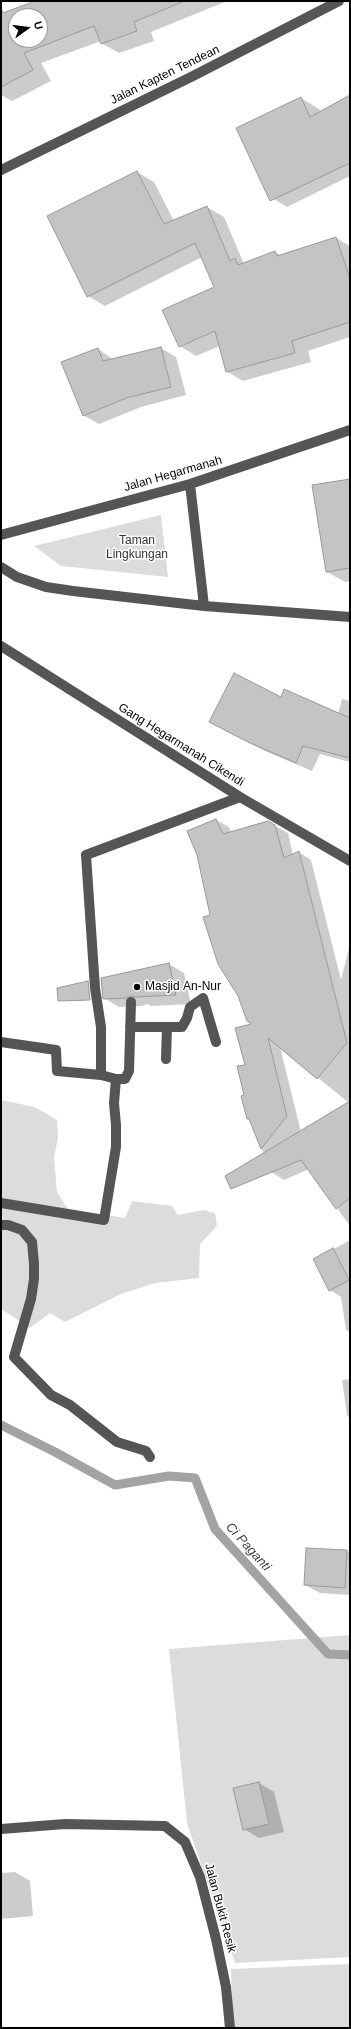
<!DOCTYPE html>
<html>
<head>
<meta charset="utf-8">
<style>
  body { margin:0 }
  #map { position:relative; width:351px; height:2029px; overflow:hidden; background:#fff; font-family:Arial,sans-serif }
  canvas { display:block }
  .frame { position:absolute; inset:0; border:2px solid #000; pointer-events:none }
  .north { position:absolute; left:8px; top:8px; width:40px; height:40px; box-sizing:border-box; background:#fff; border:1px solid #999; border-radius:50%; rotate:76deg; font-size:11px; font-weight:700; line-height:16px; text-align:center; color:#000 }
  .north::after { content:''; display:block; margin:auto; width:14px; height:18px; background:#000; clip-path:polygon(50% 0,100% 100%,50% 72%,0 100%) }
</style>
</head>
<body>
<div id="map">
<canvas width="351" height="2029"></canvas>
<div class="frame"></div>
<div class="north">U</div>
</div>
<script>
const ctx = document.querySelector('canvas').getContext('2d');
ctx.lineJoin = 'round';
function paint(path, color) { ctx.fillStyle = color; ctx.fill(path, 'evenodd'); }
const shape = rows => new Path2D(rows.map(r => 'M' + r).join(''));
function trace(path, color, width, dash) { ctx.strokeStyle = color; ctx.lineWidth = width; ctx.lineCap = dash ? 'butt' : 'round'; ctx.setLineDash(dash || []); ctx.stroke(path); }
function write(font, color, halo, rows, align = 'center') {
  ctx.font = font + ' Arial,sans-serif'; ctx.lineWidth = 3; ctx.setLineDash([]); ctx.textBaseline = 'middle'; ctx.strokeStyle = halo; ctx.fillStyle = color; for (const [text, x, y, turn = 0] of rows) {
    ctx.save(); ctx.translate(x, y); ctx.rotate((+turn || 0) * Math.PI / 180); ctx.textAlign = isNaN(turn) ? turn : align; if (halo) ctx.strokeText(text, 0, 0); ctx.fillText(text, 0, 0); ctx.restore();
  }
}
paint(shape([
  [161,515,168,577,61,566,34,546],
  [1,1100,35,1107,57,1120,58,1138,54,1158,57,1192,68,1209,125,1218,132,1201,172,1206,178,1215,203,1210,215,1213,217,1226,200,1244,199,1278,155,1283,121,1294,65,1322,50,1313,30,1328,1,1309],
  [350,1635,350,1957,235,1963,187,1823,169,1649],
  [350,1964,350,2028,233,2028,231,1969]
]), '#dcdcdc');
paint(shape([
  [38,1,227,1,151,32,154,41,119,53,101,43,101,41,41,63,51,81,12,101,1,95,1,15],
  [16,16,40,16,40,40,16,40],
  [350,96,350,176,287,207,269,196,301,98,319,109,321,112],
  [137,172,154,182,174,221,207,207,224,217,244,264,275,252,282,256,336,238,350,246,350,337,308,351,311,362,243,381,226,371,220,346,196,356,180,346,216,287,202,257,105,306,88,296],
  [161,348,176,357,186,395,141,407,99,424,83,415,98,349,114,360],
  [350,480,350,581,345,582,327,572],
  [281,699,338,714,342,699,350,701,350,762,320,754,312,771,265,751,226,731],
  [216,820,229,827,231,832,268,822,288,833,293,855,299,852,311,860,341,980,350,944,350,1226,309,1169,284,1180,271,1172,250,1120,248,1118,245,1096,246,1065,253,1024,211,915],
  [280,1047,349,1103,301,1132],
  [169,964,184,973,191,1004,151,1006,147,1004,142,1006,119,1007,104,998,102,979],
  [350,1240,350,1332,346,1330,341,1297,330,1290,314,1260],
  [350,1379,350,1419,347,1415,342,1380],
  [347,1551,350,1553,350,1595,320,1593,305,1585],
  [259,1783,274,1792,284,1832,259,1838,244,1829],
  [15,1872,30,1881,33,1916,1,1919,1,1873]
]), '#0003');
trace(shape([
  [1,1425,55,1452,115,1485,169,1476,195,1478,215,1529,328,1654,350,1655]
]), '#a3a3a3', 9);
const building = shape([
  [35,1,182,1,182,2,134,22,137,31,101,44,94,26,24,53,33,70,1,87,1,8,3,13,35,1],
  [16,16,40,16,40,40,16,40,16,16],
  [350,95,350,163,270,201,236,128,301,97,310,117,350,95],
  [137,171,164,224,207,206,230,261,235,258,238,265,275,251,277,256,336,237,350,278,350,322,292,341,295,353,226,372,215,331,179,347,162,310,214,287,195,243,87,297,47,216,137,171],
  [161,347,171,387,126,398,83,416,61,362,98,348,103,361,161,347],
  [350,479,350,568,326,572,312,485,350,479],
  [234,673,281,697,284,689,350,718,350,758,303,746,296,763,248,742,209,722,234,673],
  [216,819,223,834,268,821,275,825,284,858,299,851,347,1043,317,1079,268,1038,287,1116,261,1149,249,1119,247,1119,241,1096,244,1095,237,1066,245,1065,235,1028,251,1024,247,1021,238,996,218,964,203,917,210,915,197,855,187,831,216,819],
  [169,963,176,995,135,997,131,996,126,998,103,999,101,978,169,963],
  [88,981,90,1000,58,1001,57,988,88,981],
  [350,1101,350,1198,336,1209,301,1160,231,1189,225,1176,350,1101],
  [333,1248,349,1280,329,1291,313,1259,333,1248],
  [306,1548,347,1550,345,1588,304,1585,306,1548],
  [259,1782,269,1824,243,1830,233,1788,259,1782]
]);
paint(building, '#c4c4c4');
trace(building, '#999', 1);
trace(shape([
  [1,170,191,77,339,1],
  [190,484,204,606],
  [1,535,190,484,350,430],
  [1,567,17,577,46,587,73,591,204,606,350,617],
  [1,646,240,797,350,861],
  [130,1027,182,1027,187,1018,190,1007,203,998,216,1042],
  [1,1042,56,1050,57,1071,101,1075,116,1079,114,1103,116,1125,116,1147,104,1220,1,1203],
  [166,1059,167,1027],
  [101,1075,101,1027,95,988,86,855,240,797],
  [116,1079,125,1079,129,1071,131,1002],
  [1,1225,8,1225,22,1230,32,1242,34,1264,34,1279,31,1299,14,1357,51,1395,70,1405,117,1442,146,1451,150,1457],
  [1,1829,65,1824,165,1826,185,1842,200,1877,216,1939,226,1987,230,2028]
]), '#555', 10);
for (const [x, y, r, color] of [
  [137,987,4,"#000"]
]) { const dot = new Path2D(); dot.arc(x, y, r, 0, 2 * Math.PI); ctx.fillStyle = color; ctx.fill(dot); trace(dot, '#fff', 1.5); }
write('12px', '#000', '#fff', [
  ["Jalan Kapten Tendean",165,75,-26],
  ["Jalan Hegarmanah",173,474,-16],
  ["Gang Hegarmanah Cikendi",181,745,32],
  ["Jalan Bukit Resik",220,1908,75]
]);
write('12px', '#333', '#fff', [
  ["Taman",137,541],
  ["Lingkungan",137,555]
]);
write('12px', '#000', '#fff', [
  ["Masjid An-Nur",145,987]
], 'left');
write('italic 13px', '#444', '#fff', [
  ["Ci Paganti",248,1547,48]
]);
</script>
</body>
</html>
